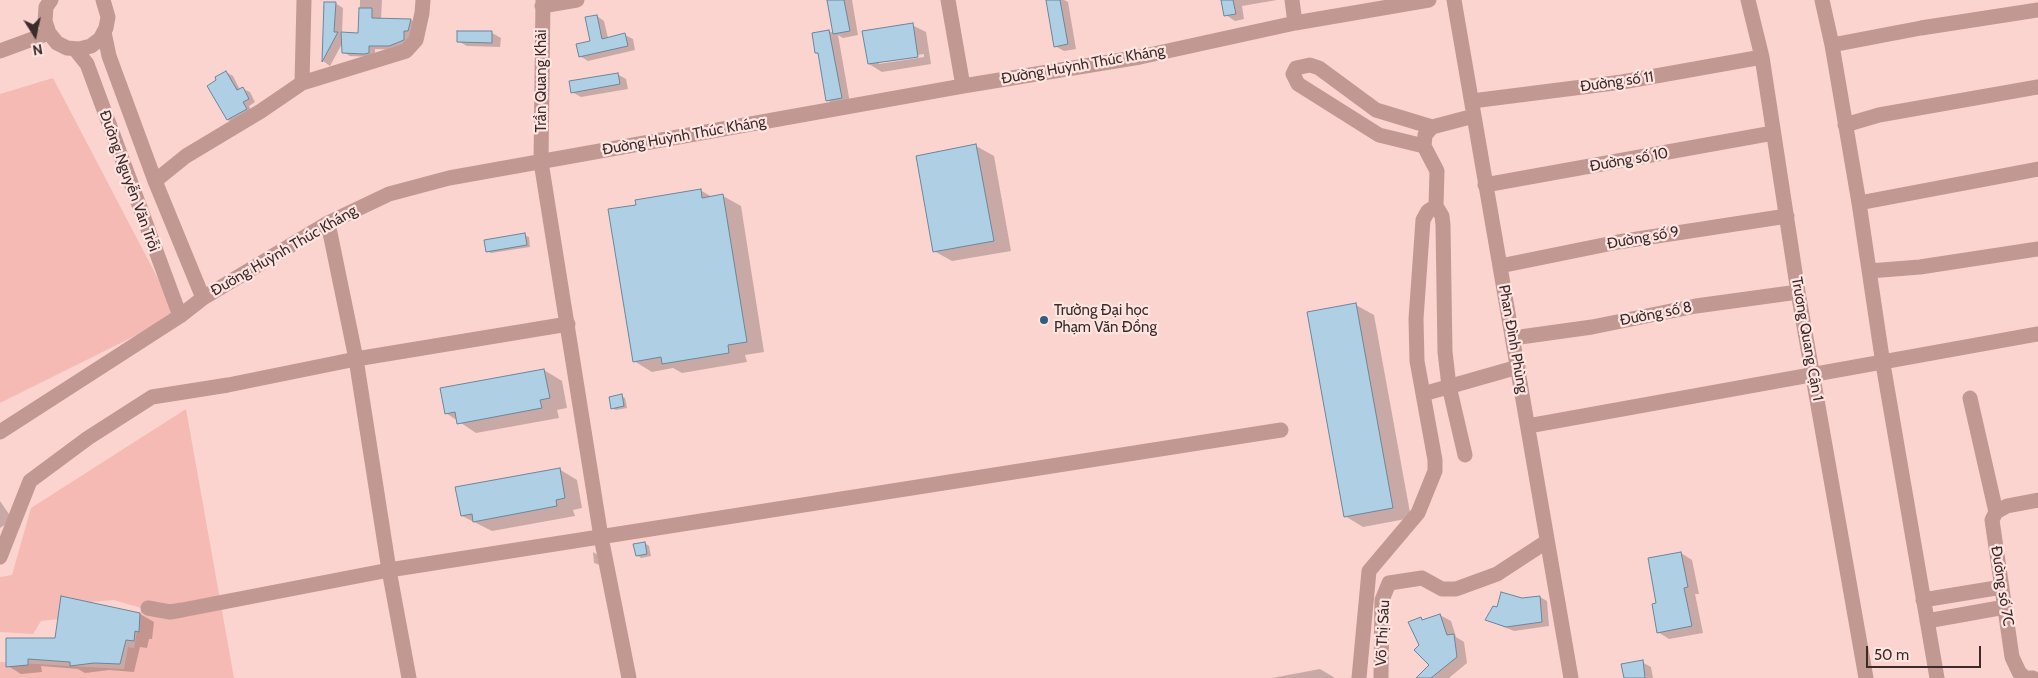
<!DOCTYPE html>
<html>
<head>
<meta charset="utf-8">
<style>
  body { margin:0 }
  #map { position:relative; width:2038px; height:678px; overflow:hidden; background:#fcd4cf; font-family:Cabin,sans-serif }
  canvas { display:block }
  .north { position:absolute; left:10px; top:10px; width:50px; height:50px; -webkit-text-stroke:4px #fee5e2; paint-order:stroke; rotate:170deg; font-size:14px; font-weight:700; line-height:20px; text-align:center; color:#3b2c2a }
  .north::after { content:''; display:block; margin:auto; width:18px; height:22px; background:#3b2c2a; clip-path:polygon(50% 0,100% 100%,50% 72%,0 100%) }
  .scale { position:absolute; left:1866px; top:646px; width:115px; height:22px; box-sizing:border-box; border:2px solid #3b2c2a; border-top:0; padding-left:6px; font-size:15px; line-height:18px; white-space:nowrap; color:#3b2c2a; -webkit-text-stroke:4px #fee5e2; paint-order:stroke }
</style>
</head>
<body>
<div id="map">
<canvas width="2038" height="678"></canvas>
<div class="north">N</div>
<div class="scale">50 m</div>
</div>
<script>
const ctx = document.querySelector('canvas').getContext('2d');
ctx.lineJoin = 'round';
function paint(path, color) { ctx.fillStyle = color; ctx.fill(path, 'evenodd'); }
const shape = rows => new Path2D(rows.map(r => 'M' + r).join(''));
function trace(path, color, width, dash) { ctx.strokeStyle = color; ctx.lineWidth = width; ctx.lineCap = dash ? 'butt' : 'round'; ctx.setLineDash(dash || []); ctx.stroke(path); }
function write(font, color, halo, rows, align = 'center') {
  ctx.font = font + ' Cabin,sans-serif'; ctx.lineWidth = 4.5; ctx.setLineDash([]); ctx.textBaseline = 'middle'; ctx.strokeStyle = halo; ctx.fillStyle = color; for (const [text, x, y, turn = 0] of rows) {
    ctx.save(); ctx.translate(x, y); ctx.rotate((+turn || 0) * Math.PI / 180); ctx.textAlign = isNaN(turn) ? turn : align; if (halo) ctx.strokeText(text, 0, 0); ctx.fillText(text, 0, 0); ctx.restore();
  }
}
paint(shape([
  [53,78,177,315,0,403,0,94],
  [186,409,234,678,0,678,0,662,124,669,128,647,134,648,141,608,114,600,79,603,68,618,41,621,33,634,0,632,0,577,12,575,31,508]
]), '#f5bab3');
paint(shape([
  [360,0,382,0,381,19,411,20,418,24,410,43,397,50,375,49,375,56,372,57,350,56,343,52,343,42,330,66,323,61,325,3,335,3,343,8,342,33,359,34],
  [828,0,852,0,858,35,843,38,838,35,850,103,836,105,827,100,820,55,816,53,813,34,829,31,835,34],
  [1047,0,1064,0,1068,2,1076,49,1064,51,1055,46],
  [1222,0,1277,0,1242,6,1244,19,1235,21,1226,15],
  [597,16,604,21,608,38,625,35,633,39,635,50,588,61,580,56,591,42],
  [912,25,926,32,931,64,882,72,869,64],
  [924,54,924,57,879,64,879,61],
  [492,33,501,38,500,47,467,46,458,41],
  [226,72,233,76,240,90,243,89,250,92,255,102,249,106,252,112,234,123,228,120,209,86],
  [617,74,626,79,628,89,581,97,572,92],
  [976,146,994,156,1011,251,952,261,934,251],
  [700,190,712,197,723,196,741,206,764,352,745,355,747,362,682,373,673,368,652,372,634,361,638,206],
  [524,235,529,237,530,247,491,253,487,251],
  [1356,305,1374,315,1411,518,1363,527,1345,516],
  [544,370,562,381,567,408,557,410,559,418,476,433,446,413],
  [621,396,625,398,627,408,616,410,612,408],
  [559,469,577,480,582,508,573,510,575,516,492,531,462,516],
  [0,501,13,520,0,528],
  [645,543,649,546,651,556,641,558,637,555],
  [593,552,598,555,600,565,594,563],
  [1681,553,1692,560,1699,594,1695,594,1703,633,1669,639,1658,632,1657,604],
  [1540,597,1547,601,1549,626,1514,631,1487,620,1497,609,1521,599],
  [140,614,154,622,152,639,149,639,147,648,140,647,134,672,109,670,85,673,78,669,41,666,42,672,21,674,8,666,56,639],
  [1440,615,1451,621,1456,637,1464,642,1467,663,1449,678,1418,678,1431,665,1420,646,1420,618,1425,620],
  [1642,662,1651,667,1653,678,1625,678],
  [1320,669,1335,678,1272,678]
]), '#0003');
const building = shape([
  [827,0,844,0,850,31,833,34,827,0],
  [1046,0,1060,0,1068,44,1054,47,1046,0],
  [1221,0,1233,0,1236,14,1224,16,1221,0],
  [324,2,336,2,334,32,338,32,322,62,324,2],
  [359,8,372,8,372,18,411,19,408,31,404,31,404,40,389,46,369,46,369,53,364,54,342,53,341,32,358,33,359,8],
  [597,15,602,39,625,33,628,46,579,57,576,44,590,41,585,17,597,15],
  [913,23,918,57,868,64,862,31,913,23],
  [829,30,842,98,826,101,818,53,815,53,812,33,829,30],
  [457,31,492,31,492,43,457,42,457,31],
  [226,71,237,90,243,87,249,99,243,102,247,109,227,120,207,86,216,80,215,77,226,71],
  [618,73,620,84,571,93,569,81,618,73],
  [976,144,994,241,933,252,916,156,976,144],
  [701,189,702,198,723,194,747,342,728,345,729,353,662,364,661,357,633,362,608,209,636,205,635,200,701,189],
  [525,233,527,245,486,252,484,240,525,233],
  [1356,303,1393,508,1344,517,1307,312,1356,303],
  [544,369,550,398,540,400,542,408,457,424,455,412,445,414,440,388,544,369],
  [622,394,624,406,611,409,609,397,622,394],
  [560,468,565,498,556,500,557,506,473,522,472,514,461,516,455,487,560,468],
  [645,542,647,554,636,556,633,544,645,542],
  [1681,552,1688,587,1684,588,1692,626,1657,633,1652,604,1656,603,1648,558,1681,552],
  [1501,592,1522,598,1540,596,1542,622,1506,627,1485,620,1493,606,1497,607,1501,592],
  [61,596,140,613,139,632,135,631,134,641,126,640,120,664,94,663,70,666,70,662,28,659,28,665,6,667,6,638,55,638,61,596],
  [1440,614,1447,635,1454,634,1457,657,1431,678,1416,678,1429,665,1414,650,1419,645,1408,622,1421,617,1422,620,1440,614],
  [1643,660,1645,678,1624,678,1621,664,1643,660]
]);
paint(building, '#afcfe5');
trace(building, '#69879b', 1);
trace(shape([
  [51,0,46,7,45,21,49,33,57,43,67,48,79,49,91,46,100,39,106,28,108,17,103,0],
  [543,0,541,162,601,537,629,678],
  [948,0,963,86],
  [1292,0,1295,23],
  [1454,0,1571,678],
  [1748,0,1762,57,1798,292,1866,678],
  [1822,0,1832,45,1859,203,1883,364,1937,678],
  [542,6,577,0],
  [104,32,109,56,155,181,203,298],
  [1832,45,1921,28,2038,10],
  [75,49,87,64,180,316],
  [0,51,49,33],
  [302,83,304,0],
  [1472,101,1622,82,1762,57],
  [1845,125,1879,115,2038,87],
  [1424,146,1379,135,1298,84,1293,74,1296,68,1310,65,1319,68,1376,110,1432,127],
  [155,181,186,156,261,111,302,83,406,51,416,40,422,13,423,0],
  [1485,185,1773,133],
  [1859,203,2038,169],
  [328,223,356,359,389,570,409,678],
  [1500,266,1618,242,1787,216],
  [1869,271,1920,267,2038,249],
  [1513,338,1592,327,1696,306,1798,292],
  [1423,394,1518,367],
  [1970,398,1996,512],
  [1528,426,2038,334],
  [0,432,180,316,203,298,328,223,389,194,449,178,963,86,1140,57,1295,23,1429,0],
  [1465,455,1449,386,1445,352,1443,225,1442,216,1436,206,1437,171,1424,146,1425,135,1432,127,1474,116],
  [0,557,30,481,88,438,152,397,228,385,356,359,568,324],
  [1923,600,2002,587],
  [148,608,170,612,182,610,389,570,1281,430],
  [1927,621,2005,607],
  [1359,678,1369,571,1418,513,1435,471,1435,460,1417,361,1416,319,1423,220,1428,211,1436,206],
  [1381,678,1382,600,1389,583,1422,578,1442,589,1456,589,1497,574,1546,542],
  [2033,678,2025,678,2019,672,2012,657,1992,520,1996,512,2007,506,2038,500]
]), '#c29893', 15);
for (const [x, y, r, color] of [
  [1044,320,5,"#2d5f7d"]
]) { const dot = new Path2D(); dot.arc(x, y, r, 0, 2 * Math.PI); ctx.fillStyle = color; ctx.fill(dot); trace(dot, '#fee5e2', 2); }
write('15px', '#3b2c2a', '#fee5e2', [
  ["Đường Huỳnh Thúc Kháng",1083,65,-10],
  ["Trần Quang Khải",542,81,-90],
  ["Đường số 11",1617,82,-8],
  ["Đường Huỳnh Thúc Kháng",684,136,-10],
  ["Đường số 10",1629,160,-10],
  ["Đường Nguyễn Văn Trỗi",129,181,70],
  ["Đường số 9",1643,238,-10],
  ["Đường Huỳnh Thúc Kháng",284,251,-30],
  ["Đường số 8",1656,314,-11],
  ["Phan Đình Phùng",1513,339,80],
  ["Trương Quang Cận 1",1807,339,80],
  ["Đường số 7C",2002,586,81],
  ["Võ Thị Sáu",1383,633,-87]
]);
write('15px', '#3b2c2a', '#fee5e2', [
  ["Trường Đại học",1054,311],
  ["Phạm Văn Đồng",1054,328]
], 'left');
</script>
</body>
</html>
